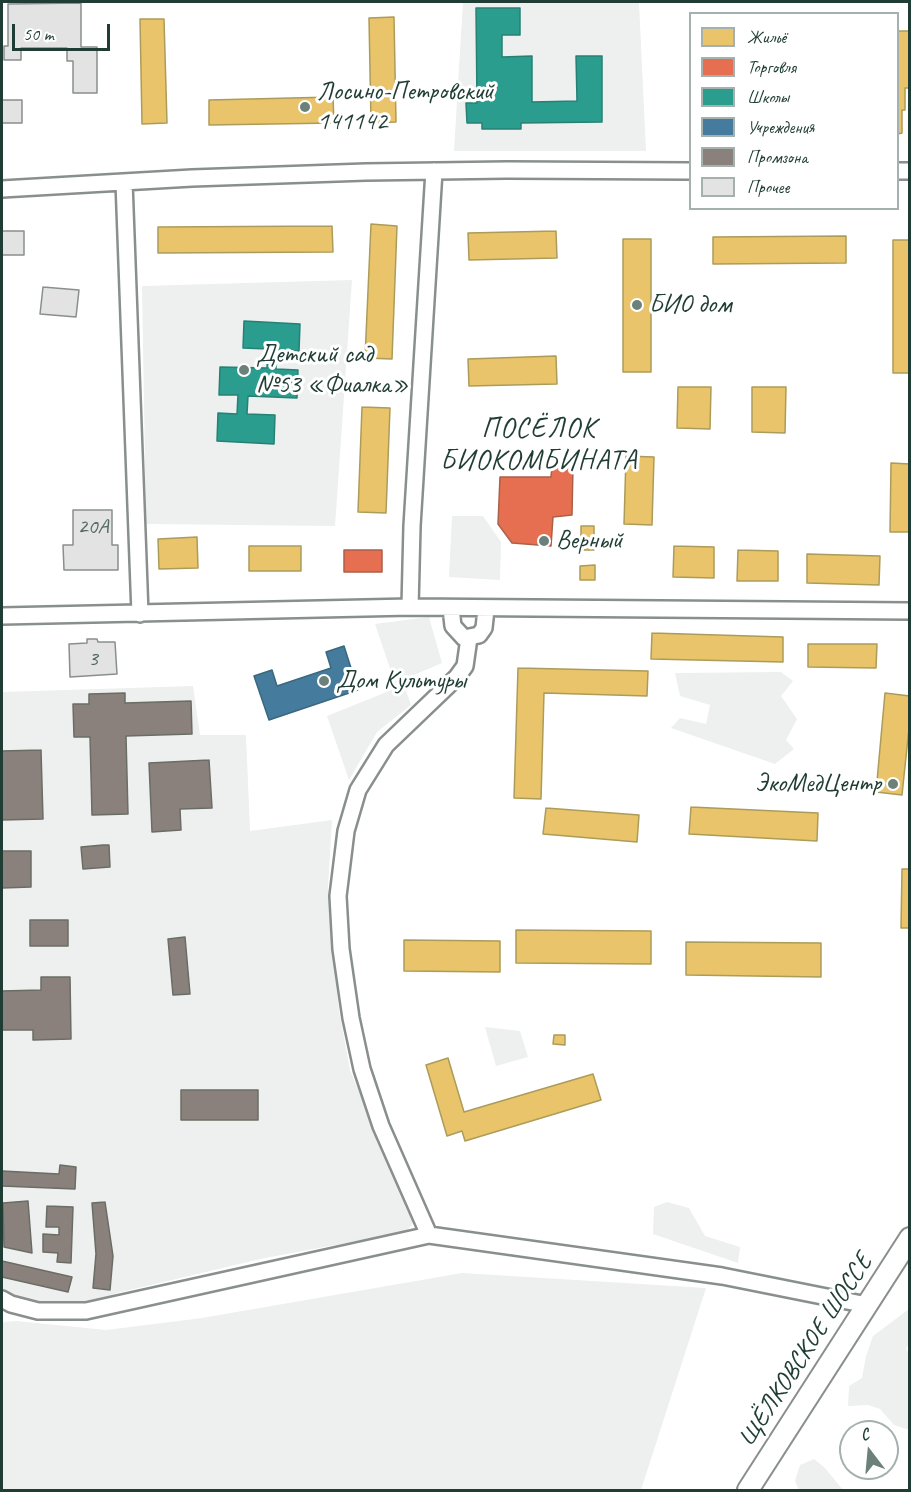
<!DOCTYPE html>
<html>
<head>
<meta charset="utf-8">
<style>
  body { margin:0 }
  #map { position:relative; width:911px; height:1492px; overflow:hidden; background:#fff; font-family:Caveat,sans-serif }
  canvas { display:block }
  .frame { position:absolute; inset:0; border:3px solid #1f3d34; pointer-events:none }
  .legend { position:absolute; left:689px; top:12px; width:210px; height:198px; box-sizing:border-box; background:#fff; border:2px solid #a5b1ae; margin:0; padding:8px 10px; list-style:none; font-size:18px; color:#1f3d34 }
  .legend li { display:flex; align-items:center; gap:12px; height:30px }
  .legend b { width:30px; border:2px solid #a5b1ae }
  .north { position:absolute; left:839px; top:1420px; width:60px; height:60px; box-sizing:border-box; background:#fff; border:2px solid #a5b1ae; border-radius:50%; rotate:344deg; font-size:16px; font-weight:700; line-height:24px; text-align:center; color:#1f3d34 }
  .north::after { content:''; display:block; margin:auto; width:21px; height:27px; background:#6d817b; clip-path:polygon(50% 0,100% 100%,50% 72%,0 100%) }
  .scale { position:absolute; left:12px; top:24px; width:98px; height:27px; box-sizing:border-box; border:3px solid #1f3d34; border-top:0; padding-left:8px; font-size:18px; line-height:21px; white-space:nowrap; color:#1f3d34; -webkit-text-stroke:4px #fff; paint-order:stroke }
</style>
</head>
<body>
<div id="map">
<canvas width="911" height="1492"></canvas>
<div class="frame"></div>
<ul class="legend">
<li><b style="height:16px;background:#e9c46a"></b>Жильё</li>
<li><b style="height:16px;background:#e76f51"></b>Торговля</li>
<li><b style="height:16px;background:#2a9d8f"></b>Школы</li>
<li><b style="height:16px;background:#457b9d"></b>Учреждения</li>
<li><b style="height:16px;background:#8a817c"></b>Промзона</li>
<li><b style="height:16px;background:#e2e3e2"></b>Прочее</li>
</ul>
<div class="north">С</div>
<div class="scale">50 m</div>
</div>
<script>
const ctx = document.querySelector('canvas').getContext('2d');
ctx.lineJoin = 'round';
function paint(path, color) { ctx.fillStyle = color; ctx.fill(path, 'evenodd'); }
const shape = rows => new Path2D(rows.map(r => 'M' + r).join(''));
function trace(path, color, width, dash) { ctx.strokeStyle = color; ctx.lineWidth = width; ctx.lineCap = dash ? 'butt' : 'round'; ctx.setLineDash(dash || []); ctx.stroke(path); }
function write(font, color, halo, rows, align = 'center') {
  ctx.font = font + ' Caveat,sans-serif'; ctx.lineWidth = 6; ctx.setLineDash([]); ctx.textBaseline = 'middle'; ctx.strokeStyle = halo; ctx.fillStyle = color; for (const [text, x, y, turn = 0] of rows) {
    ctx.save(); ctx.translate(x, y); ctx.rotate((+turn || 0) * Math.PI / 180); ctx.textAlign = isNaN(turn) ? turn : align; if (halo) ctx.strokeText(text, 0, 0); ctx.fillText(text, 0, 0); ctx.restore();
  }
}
paint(shape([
  [463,2,639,2,646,151,454,151],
  [352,280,335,526,146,524,142,286],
  [452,516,483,516,501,542,500,580,449,577],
  [429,617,442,663,395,683,375,624],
  [781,672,793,681,781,696,797,719,786,740,794,749,775,764,671,728,680,718,706,724,710,705,680,696,675,673],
  [404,685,411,705,377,732,349,780,327,716],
  [193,686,200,735,246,735,250,831,332,820,328,888,339,1011,350,1070,413,1223,406,1232,265,1258,117,1293,88,1305,43,1302,2,1292,2,692],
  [485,1027,520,1031,528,1057,496,1066],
  [667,1202,689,1208,705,1236,740,1247,738,1263,653,1234,654,1207],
  [462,1273,706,1288,641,1490,2,1490,2,1322,16,1321,106,1330,202,1318],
  [909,1309,909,1343,906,1349,910,1354,909,1430,894,1425,880,1409,868,1405,848,1406,849,1386,862,1378,866,1356,873,1336],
  [814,1459,825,1468,843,1490,799,1490,795,1481,800,1465]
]), '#edf0ef');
const homes = shape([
  [394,17,396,122,371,123,369,18,394,17],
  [140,19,164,19,167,123,142,124,140,19],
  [898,31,910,31,909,88,905,88,905,110,902,110,902,133,898,134,898,31],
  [333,97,334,123,209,125,209,100,333,97],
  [371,224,397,226,392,359,365,358,371,224],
  [332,226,333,252,158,253,158,227,332,226],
  [556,231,557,258,469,260,468,233,556,231],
  [846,236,846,263,713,264,713,237,846,236],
  [623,239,651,239,651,372,623,372,623,239],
  [893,240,910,240,910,373,893,373,893,240],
  [556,356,557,384,469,386,468,359,556,356],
  [678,387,711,387,710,429,677,428,678,387],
  [752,387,786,387,785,433,752,432,752,387],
  [362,407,390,408,386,513,358,512,362,407],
  [626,456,654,457,652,525,624,524,626,456],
  [891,463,910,464,910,532,890,532,891,463],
  [581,526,594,526,594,550,581,550,581,526],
  [197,537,198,568,159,569,158,539,197,537],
  [249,546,301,546,301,571,249,571,249,546],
  [674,546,714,547,714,578,673,577,674,546],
  [738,550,778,551,778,581,737,581,738,550],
  [807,554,880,556,879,585,807,583,807,554],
  [595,565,595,580,580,580,580,566,595,565],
  [652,633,783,637,783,662,651,659,652,633],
  [808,644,877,644,876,668,808,667,808,644],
  [518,668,648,671,647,696,544,693,541,799,514,798,518,668],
  [885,693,910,696,910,719,902,795,876,792,885,693],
  [691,807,818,813,817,841,689,834,691,807],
  [546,808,639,815,637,842,543,834,546,808],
  [902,869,910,869,910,928,901,928,902,869],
  [516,930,651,931,651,964,516,963,516,930],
  [404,940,500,941,500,972,404,971,404,940],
  [686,942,821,943,821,977,686,975,686,942],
  [554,1035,565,1035,565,1045,553,1044,554,1035],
  [448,1058,464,1112,593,1074,601,1100,465,1141,462,1131,447,1136,426,1065,448,1058]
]);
paint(homes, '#e9c46a');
trace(homes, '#ac9c5a', 1.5);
const shops = shape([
  [552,465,573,466,572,515,553,517,551,546,512,543,498,524,500,477,551,477,552,465],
  [344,550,382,550,382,572,344,572,344,550]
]);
paint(shops, '#e76f51');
trace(shops, '#ab6048', 1.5);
const schools = shape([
  [476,8,520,8,520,35,502,35,502,57,532,56,532,102,577,101,576,56,602,56,602,122,521,123,521,129,482,129,482,123,467,123,466,103,477,103,476,8],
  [244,321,300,324,299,351,276,350,276,369,298,370,297,398,248,396,247,414,275,415,274,444,217,441,218,413,237,414,238,395,219,395,220,367,267,368,268,349,243,348,244,321]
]);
paint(schools, '#2a9d8f');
trace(schools, '#278074', 1.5);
const public = shape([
  [344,646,358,690,269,720,254,676,272,670,277,686,331,668,326,652,344,646]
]);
paint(public, '#457b9d');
trace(public, '#3a687e', 1.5);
const industry = shape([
  [125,693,125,703,191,701,192,734,126,736,128,814,92,815,90,737,74,737,73,704,89,704,89,694,125,693],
  [41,750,43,819,2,820,2,751,41,750],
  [209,760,212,808,180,809,181,830,152,832,149,763,209,760],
  [103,845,109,845,110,867,83,869,81,847,103,845],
  [2,851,31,851,31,887,2,888,2,851],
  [30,920,68,920,68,946,30,946,30,920],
  [185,937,190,994,173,995,168,939,185,937],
  [41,977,70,977,71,1039,33,1040,33,1030,2,1030,2,991,41,990,41,977],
  [181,1090,258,1090,258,1120,181,1120,181,1090],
  [60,1165,76,1167,75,1189,2,1186,2,1171,59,1174,60,1165],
  [28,1201,32,1253,4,1247,3,1203,28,1201],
  [105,1202,113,1256,110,1290,93,1288,96,1254,92,1203,105,1202],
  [47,1206,73,1207,71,1263,57,1262,58,1253,43,1252,43,1234,59,1235,59,1227,46,1227,47,1206],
  [2,1261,72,1277,68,1292,2,1277,2,1261]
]);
paint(industry, '#8a817c');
trace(industry, '#6a6d66', 1.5);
const building = shape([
  [81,3,81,47,97,47,97,93,73,93,73,61,67,61,67,48,21,48,21,60,4,60,4,46,8,46,8,4,81,3],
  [2,100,22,100,22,123,2,123,2,100],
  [2,231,24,231,24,255,2,255,2,231],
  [43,287,79,290,76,317,40,314,43,287],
  [73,510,112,510,112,545,118,545,118,570,64,570,63,545,73,545,73,510],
  [87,639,97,639,98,642,115,642,117,674,70,677,69,644,87,643,87,639]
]);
paint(building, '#e2e3e2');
trace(building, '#898f8d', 1.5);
const minor = shape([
  [898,171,910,171],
  [124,182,140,614],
  [2,189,192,178,366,172,507,170,690,171],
  [410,607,412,526,434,171],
  [451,608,453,626,464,638,479,635,484,628,486,609],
  [2,616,410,607,910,611],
  [429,1235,381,1126,362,1069,351,1018,341,949,338,896,346,831,358,790,386,745,457,677,465,666,469,638],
  [2,1299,11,1304,38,1311,86,1311,429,1235,722,1276,867,1305]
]);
const major = shape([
  [748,1490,910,1238]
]);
trace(minor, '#898f8d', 20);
trace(major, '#898f8d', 24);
trace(minor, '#fff', 15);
trace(major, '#fff', 20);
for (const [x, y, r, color] of [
  [305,107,6,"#6d817b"],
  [637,305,6,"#6d817b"],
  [244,370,6,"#6d817b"],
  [544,541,6,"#6d817b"],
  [324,681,6,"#6d817b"],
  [893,784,6,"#6d817b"]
]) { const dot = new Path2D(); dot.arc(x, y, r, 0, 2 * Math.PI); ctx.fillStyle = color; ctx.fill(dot); trace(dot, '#fff', 2); }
write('22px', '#506660', null, [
  ["20А",93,527],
  ["3",93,659]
]);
write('26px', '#1f3d34', '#fff', [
  ["Лосино-Петровский",317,92],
  ["141142",317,122],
  ["БИО дом",649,305],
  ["Детский сад",256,355],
  ["№53 «Фиалка»",256,385],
  ["Верный",556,541],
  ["Дом Культуры",336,681],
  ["ЭкоМедЦентр",881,784,"right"]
], 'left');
write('26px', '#1f3d34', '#fff', [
  ["ЩЁЛКОВСКОЕ ШОССЕ",806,1350,-57]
]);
ctx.letterSpacing = '1.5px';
write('28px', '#1f3d34', '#fff', [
  ["ПОСЁЛОК",539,430],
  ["БИОКОМБИНАТА",539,462]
]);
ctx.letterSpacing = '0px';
</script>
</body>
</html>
